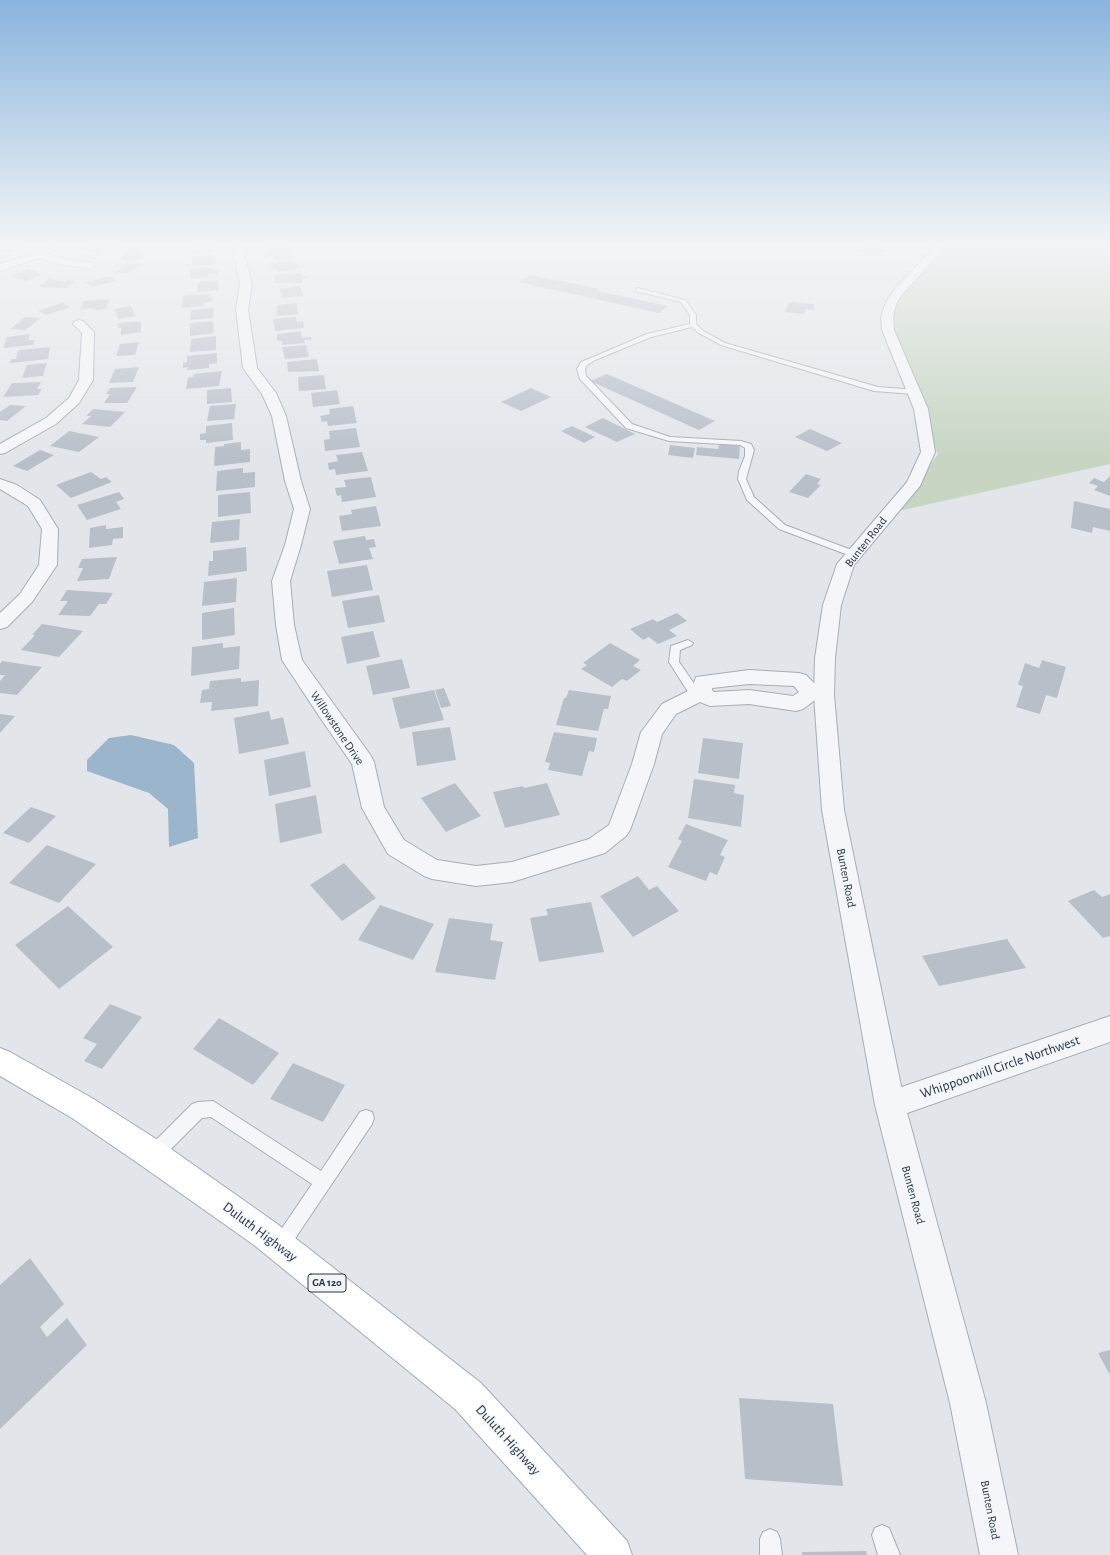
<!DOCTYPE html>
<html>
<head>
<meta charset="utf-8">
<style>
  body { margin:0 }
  canvas { display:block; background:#e2e6eb }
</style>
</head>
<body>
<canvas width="1110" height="1555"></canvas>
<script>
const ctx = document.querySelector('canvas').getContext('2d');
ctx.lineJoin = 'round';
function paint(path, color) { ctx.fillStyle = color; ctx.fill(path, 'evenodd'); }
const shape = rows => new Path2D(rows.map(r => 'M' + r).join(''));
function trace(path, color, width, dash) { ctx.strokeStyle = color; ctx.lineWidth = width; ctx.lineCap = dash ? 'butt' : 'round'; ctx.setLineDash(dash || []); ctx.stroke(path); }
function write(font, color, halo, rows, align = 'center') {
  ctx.font = font + ' "Alegreya Sans",sans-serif'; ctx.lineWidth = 3; ctx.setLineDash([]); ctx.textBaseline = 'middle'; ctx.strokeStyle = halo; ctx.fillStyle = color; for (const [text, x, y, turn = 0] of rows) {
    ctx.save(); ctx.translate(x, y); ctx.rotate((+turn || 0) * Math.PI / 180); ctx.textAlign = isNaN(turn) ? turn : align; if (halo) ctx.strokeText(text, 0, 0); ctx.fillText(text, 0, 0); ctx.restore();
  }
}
paint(shape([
  [932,241,1110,241,1110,464,898,511,938,454,888,339,897,301,920,275]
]), '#c8d5c2');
paint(shape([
  [131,735,174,745,194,763,198,838,169,847,168,809,149,793,87,771,87,760,109,738]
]), '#9bb5cd');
paint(shape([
  [273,241,291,241,292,246,269,248,268,245,264,245,264,242],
  [95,242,118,246,112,249,107,248,98,253,80,250],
  [10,244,17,246,22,244,28,246,9,253,0,251,5,248,1,247],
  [212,244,214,252,193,254,193,252,190,252,190,248,193,247,193,245],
  [866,244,889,248,885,252,881,252,876,256,854,252,857,249,860,250],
  [292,248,292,259,274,260,274,256,266,257,267,250],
  [143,250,143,259,122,261,124,252],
  [216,255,214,265,190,265,193,256],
  [294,260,295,264,298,263,299,267,296,268,296,270,278,272,277,269,270,270,269,263],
  [127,263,142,264,128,273,116,272],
  [214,267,214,270,217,269,217,274,210,274,210,277,190,279,190,269],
  [28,269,42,274,27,281,10,276],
  [301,273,302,277,309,276,309,278,302,278,302,283,275,283,275,275],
  [531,275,600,289,597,291,668,306,659,313,519,282],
  [110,276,116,281,91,287,86,282],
  [49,279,64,282,67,280,76,281,66,288,39,287],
  [218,280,219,290,198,292,198,282],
  [300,286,303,296,282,298,280,289],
  [209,294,209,298,212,297,212,302,204,302,204,306,182,308,183,296],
  [110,299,106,309,94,310,95,308,80,309,83,301],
  [789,302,815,304,813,310,806,309,804,314,785,312],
  [62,303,71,307,46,315,38,311],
  [297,303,298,314,277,316,277,305],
  [131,306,135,316,119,319,114,309],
  [214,308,213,318,190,320,191,310],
  [25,317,40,318,26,330,10,329],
  [296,317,297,322,303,321,304,328,275,331,273,319],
  [141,321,141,332,121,335,121,328,118,328,118,323],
  [213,321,214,333,190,336,190,323],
  [301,331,302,338,311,337,311,340,304,340,305,343,282,345,282,341,277,341,277,334],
  [30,334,28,340,35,340,33,345,3,348,7,337],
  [216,336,216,350,190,352,191,339],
  [139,342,135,355,116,356,120,344],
  [306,345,309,357,285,359,282,347],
  [50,347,48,359,10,363,11,359,16,359,18,350],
  [217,353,217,363,209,364,209,368,187,370,188,367,183,368,183,363,187,362,187,356],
  [317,359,319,371,288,372,287,362],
  [47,363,43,376,22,378,27,365],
  [139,367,133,382,109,383,115,369],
  [222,371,219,386,186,389,188,378,193,377,194,374],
  [607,374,715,421,699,430,590,381],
  [324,375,326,389,299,391,298,377],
  [41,382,37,389,42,389,38,395,3,397,12,383],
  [137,387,127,403,104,403,110,394,106,394,110,388],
  [231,388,232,402,207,404,207,390],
  [531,388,551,397,521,411,501,402],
  [337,390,340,404,313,407,311,393],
  [236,404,234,419,207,421,210,406],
  [10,405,26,406,7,421,0,420,0,412],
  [353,406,357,423,328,426,327,421,322,422,320,416,330,414,329,409],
  [93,409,125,412,110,427,82,424,91,416,86,416],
  [603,418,635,434,617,442,585,427],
  [232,423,233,440,206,443,206,440,200,440,200,434,206,433,206,426],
  [572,426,595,437,584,443,561,431],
  [356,428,360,447,325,451,324,440,330,439,329,431],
  [810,429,835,440,842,443,827,451,795,437],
  [69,431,99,437,79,452,50,446],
  [241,442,241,450,250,449,250,462,214,466,215,447,224,446,224,444],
  [719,444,740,446,739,459,696,455,697,447,718,449],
  [670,445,695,448,693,458,668,455],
  [40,450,54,455,27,471,13,466],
  [362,452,368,471,336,475,335,469,329,470,328,463,338,461,336,455],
  [243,468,243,473,255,472,255,487,216,491,217,471],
  [91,472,101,479,106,477,112,482,71,498,56,485],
  [806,474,821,479,817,484,821,485,808,498,789,492],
  [1110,476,1110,496,1094,490,1098,486,1089,483,1094,478,1104,482],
  [371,477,376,497,342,502,341,495,337,496,335,488,346,487,344,480],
  [119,492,124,499,116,502,121,509,87,520,77,505],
  [250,492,251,513,218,517,218,495],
  [1074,501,1110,509,1110,531,1093,527,1092,533,1071,528],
  [376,506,381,526,342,531,339,516,352,514,351,510],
  [240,519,239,540,210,543,212,522],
  [106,525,106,529,123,527,123,538,113,539,112,545,89,548,90,528],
  [365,536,366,540,374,539,376,547,369,548,373,559,339,564,333,541],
  [246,547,247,571,208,576,209,561,213,561,213,551],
  [117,557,109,579,77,581,83,568,78,568,82,559],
  [367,565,373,590,332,597,327,571],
  [237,578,236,602,202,606,204,582],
  [67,590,113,593,106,604,99,604,90,616,58,615,68,601,60,601],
  [379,595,385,622,348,628,342,601],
  [234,608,235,635,202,640,202,613],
  [677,613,687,621,669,630,677,636,658,644,649,637,643,640,630,629,653,619,657,622],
  [42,624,83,631,59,657,21,650,35,635,32,635],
  [373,631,380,657,347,664,341,637],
  [223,643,223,648,240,646,239,669,191,676,192,647],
  [610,643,640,660,633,666,641,670,627,681,622,679,612,687,581,669,587,665,583,663],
  [402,659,410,688,373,695,366,666],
  [1042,660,1066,667,1057,698,1046,695,1040,714,1016,707,1023,686,1018,685,1025,663,1039,668],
  [2,661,42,667,17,695,0,693,0,681,5,675,0,675,0,664],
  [241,678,241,682,259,680,258,706,211,711,212,702,200,703,202,690,209,689,210,681],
  [444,688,451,706,441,708,435,690],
  [434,690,444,720,400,729,392,698],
  [569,690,611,696,608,709,604,709,598,731,556,725,564,698,566,698],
  [269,711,271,720,283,717,289,744,239,754,234,718],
  [0,714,15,716,0,733],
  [450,727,456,760,417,766,412,732],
  [554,732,597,738,594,752,589,751,582,776,548,770,550,763,545,762],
  [703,738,743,743,739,779,698,773],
  [305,751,311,787,269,796,264,760],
  [694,779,735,785,734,793,744,795,741,827,688,818],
  [455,783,481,816,446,832,421,798],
  [547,783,560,815,505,828,493,792,523,786,524,788],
  [316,795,322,833,280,843,275,804],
  [31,807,56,816,29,843,3,833],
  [686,824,728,840,720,855,725,857,717,875,710,872,706,881,668,867,682,841,678,839],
  [47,845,96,864,59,903,9,883],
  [344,863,376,898,342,921,310,885],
  [638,876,649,890,657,886,679,911,633,937,600,896],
  [1094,890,1102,897,1110,894,1110,936,1103,938,1068,901],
  [591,902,604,952,539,962,530,918,548,915,546,909],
  [380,905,434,924,413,960,358,940],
  [68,906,113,947,59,989,15,945],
  [449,918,493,924,490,940,503,942,495,980,435,972],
  [1007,939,1026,968,939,986,922,956],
  [110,1004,142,1017,102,1069,84,1061,97,1044,83,1038],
  [219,1018,279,1053,253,1085,193,1049],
  [293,1063,345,1085,323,1122,270,1099],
  [30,1258,64,1304,40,1327,47,1337,67,1318,87,1345,0,1429,0,1285],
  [1110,1350,1110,1375,1098,1353],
  [739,1398,833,1404,843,1486,745,1479],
  [866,1551,867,1555,802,1555,802,1552]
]), '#b9bfc9');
const service = shape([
  [638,288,685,300,696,315,696,324,703,331,725,343,878,387,917,390,918,392,914,394,874,391,721,345,699,333,692,327,651,337,595,360,587,365,585,369,586,376,632,424,670,437,741,441,751,444,754,450,746,479,754,497,785,525,857,552,859,554,857,556,851,556,779,529,747,500,738,479,739,471,745,456,745,448,740,445,669,441,626,428,580,379,577,369,581,362,591,358,647,334,690,324,690,315,681,302,636,291,636,289,638,288],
  [688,640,693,643,692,645,680,650,679,662,702,695,700,698,696,699,692,698,669,662,671,646,688,640],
  [213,1101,321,1171,360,1112,366,1110,372,1112,374,1118,372,1124,286,1252,280,1255,274,1252,271,1246,274,1240,312,1184,211,1117,202,1118,159,1161,153,1163,147,1161,145,1155,147,1149,192,1104,198,1102,213,1101],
  [882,1525,889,1528,900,1555,878,1555,872,1535,875,1528,882,1525],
  [770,1529,777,1532,780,1539,782,1555,760,1555,760,1539,763,1532,770,1529]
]);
const minor = shape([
  [60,241,73,241,72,243,48,254,64,259,93,263,94,265,93,267,89,268,63,265,38,258,0,271,0,264,34,253,60,241],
  [231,241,241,241,252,284,248,309,257,368,276,393,286,416,301,481,310,509,301,545,290,581,294,625,302,660,371,756,374,762,384,807,404,840,437,860,476,866,512,862,589,839,609,825,632,764,641,732,645,727,662,704,692,689,696,677,749,670,799,673,806,675,818,687,831,690,834,695,831,700,824,702,815,700,803,709,796,711,749,704,710,706,700,702,676,714,662,734,654,764,630,830,626,836,605,853,512,882,476,886,432,879,424,876,388,854,362,808,352,764,319,716,282,660,276,625,272,581,285,545,294,509,285,481,272,416,262,394,243,368,236,309,240,284,231,241],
  [749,684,794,686,799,692,793,696,749,690,714,692,712,690,712,688,749,684],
  [79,320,83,321,94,332,93,380,79,403,56,424,5,453,0,454,0,444,46,418,69,398,79,380,82,333,73,324,75,321,79,320],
  [0,479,17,485,40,500,58,529,57,565,32,602,7,627,0,629,0,613,20,594,39,565,42,529,28,506,0,489,0,479],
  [1110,1016,1110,1042,890,1119,880,1115,875,1105,880,1095,890,1091,1110,1016]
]);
const tertiary = shape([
  [934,241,944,241,939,254,903,293,896,304,893,317,894,330,928,409,935,452,920,486,854,565,841,605,835,658,834,695,844,810,905,1105,986,1403,1018,1555,980,1555,950,1403,875,1105,822,810,814,695,815,658,823,605,837,564,907,482,921,452,914,409,882,330,881,317,886,302,895,289,929,253,934,241]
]);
const primary = shape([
  [0,1048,10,1052,92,1098,164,1144,276,1223,481,1383,627,1541,632,1555,587,1555,455,1409,254,1245,142,1166,72,1118,0,1076,0,1048]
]);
trace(service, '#a7adb6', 2);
trace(minor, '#a7adb6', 2);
trace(tertiary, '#a7adb6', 2);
trace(primary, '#a0aab7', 2);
paint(service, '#f5f6f9');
paint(minor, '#f5f6f9');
paint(tertiary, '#f5f6f9');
paint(primary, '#fff');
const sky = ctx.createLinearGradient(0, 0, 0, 459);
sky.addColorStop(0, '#89b4dd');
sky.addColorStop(0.53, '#f2f4f6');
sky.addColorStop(1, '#f2f4f600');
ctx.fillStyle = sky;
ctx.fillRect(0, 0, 1110, 459);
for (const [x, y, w] of [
  [327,1283,38]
]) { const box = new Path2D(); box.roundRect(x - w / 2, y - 9, w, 18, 3); ctx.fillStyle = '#f2f5f8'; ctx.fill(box); trace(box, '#293444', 1); }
write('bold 11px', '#293444', null, [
  ["GA 120",327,1283]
]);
write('12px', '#293444', '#f2f5f8', [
  ["Bunten Road",866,542,-52],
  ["Willowstone Drive",337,728,56],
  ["Bunten Road",846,878,79],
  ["Bunten Road",913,1195,75],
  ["Bunten Road",990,1510,79]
]);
write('14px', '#293444', '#f2f5f8', [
  ["Whippoorwill Circle Northwest",1000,1067,-19],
  ["Duluth Highway",260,1232,37],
  ["Duluth Highway",508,1440,48]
]);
</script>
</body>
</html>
